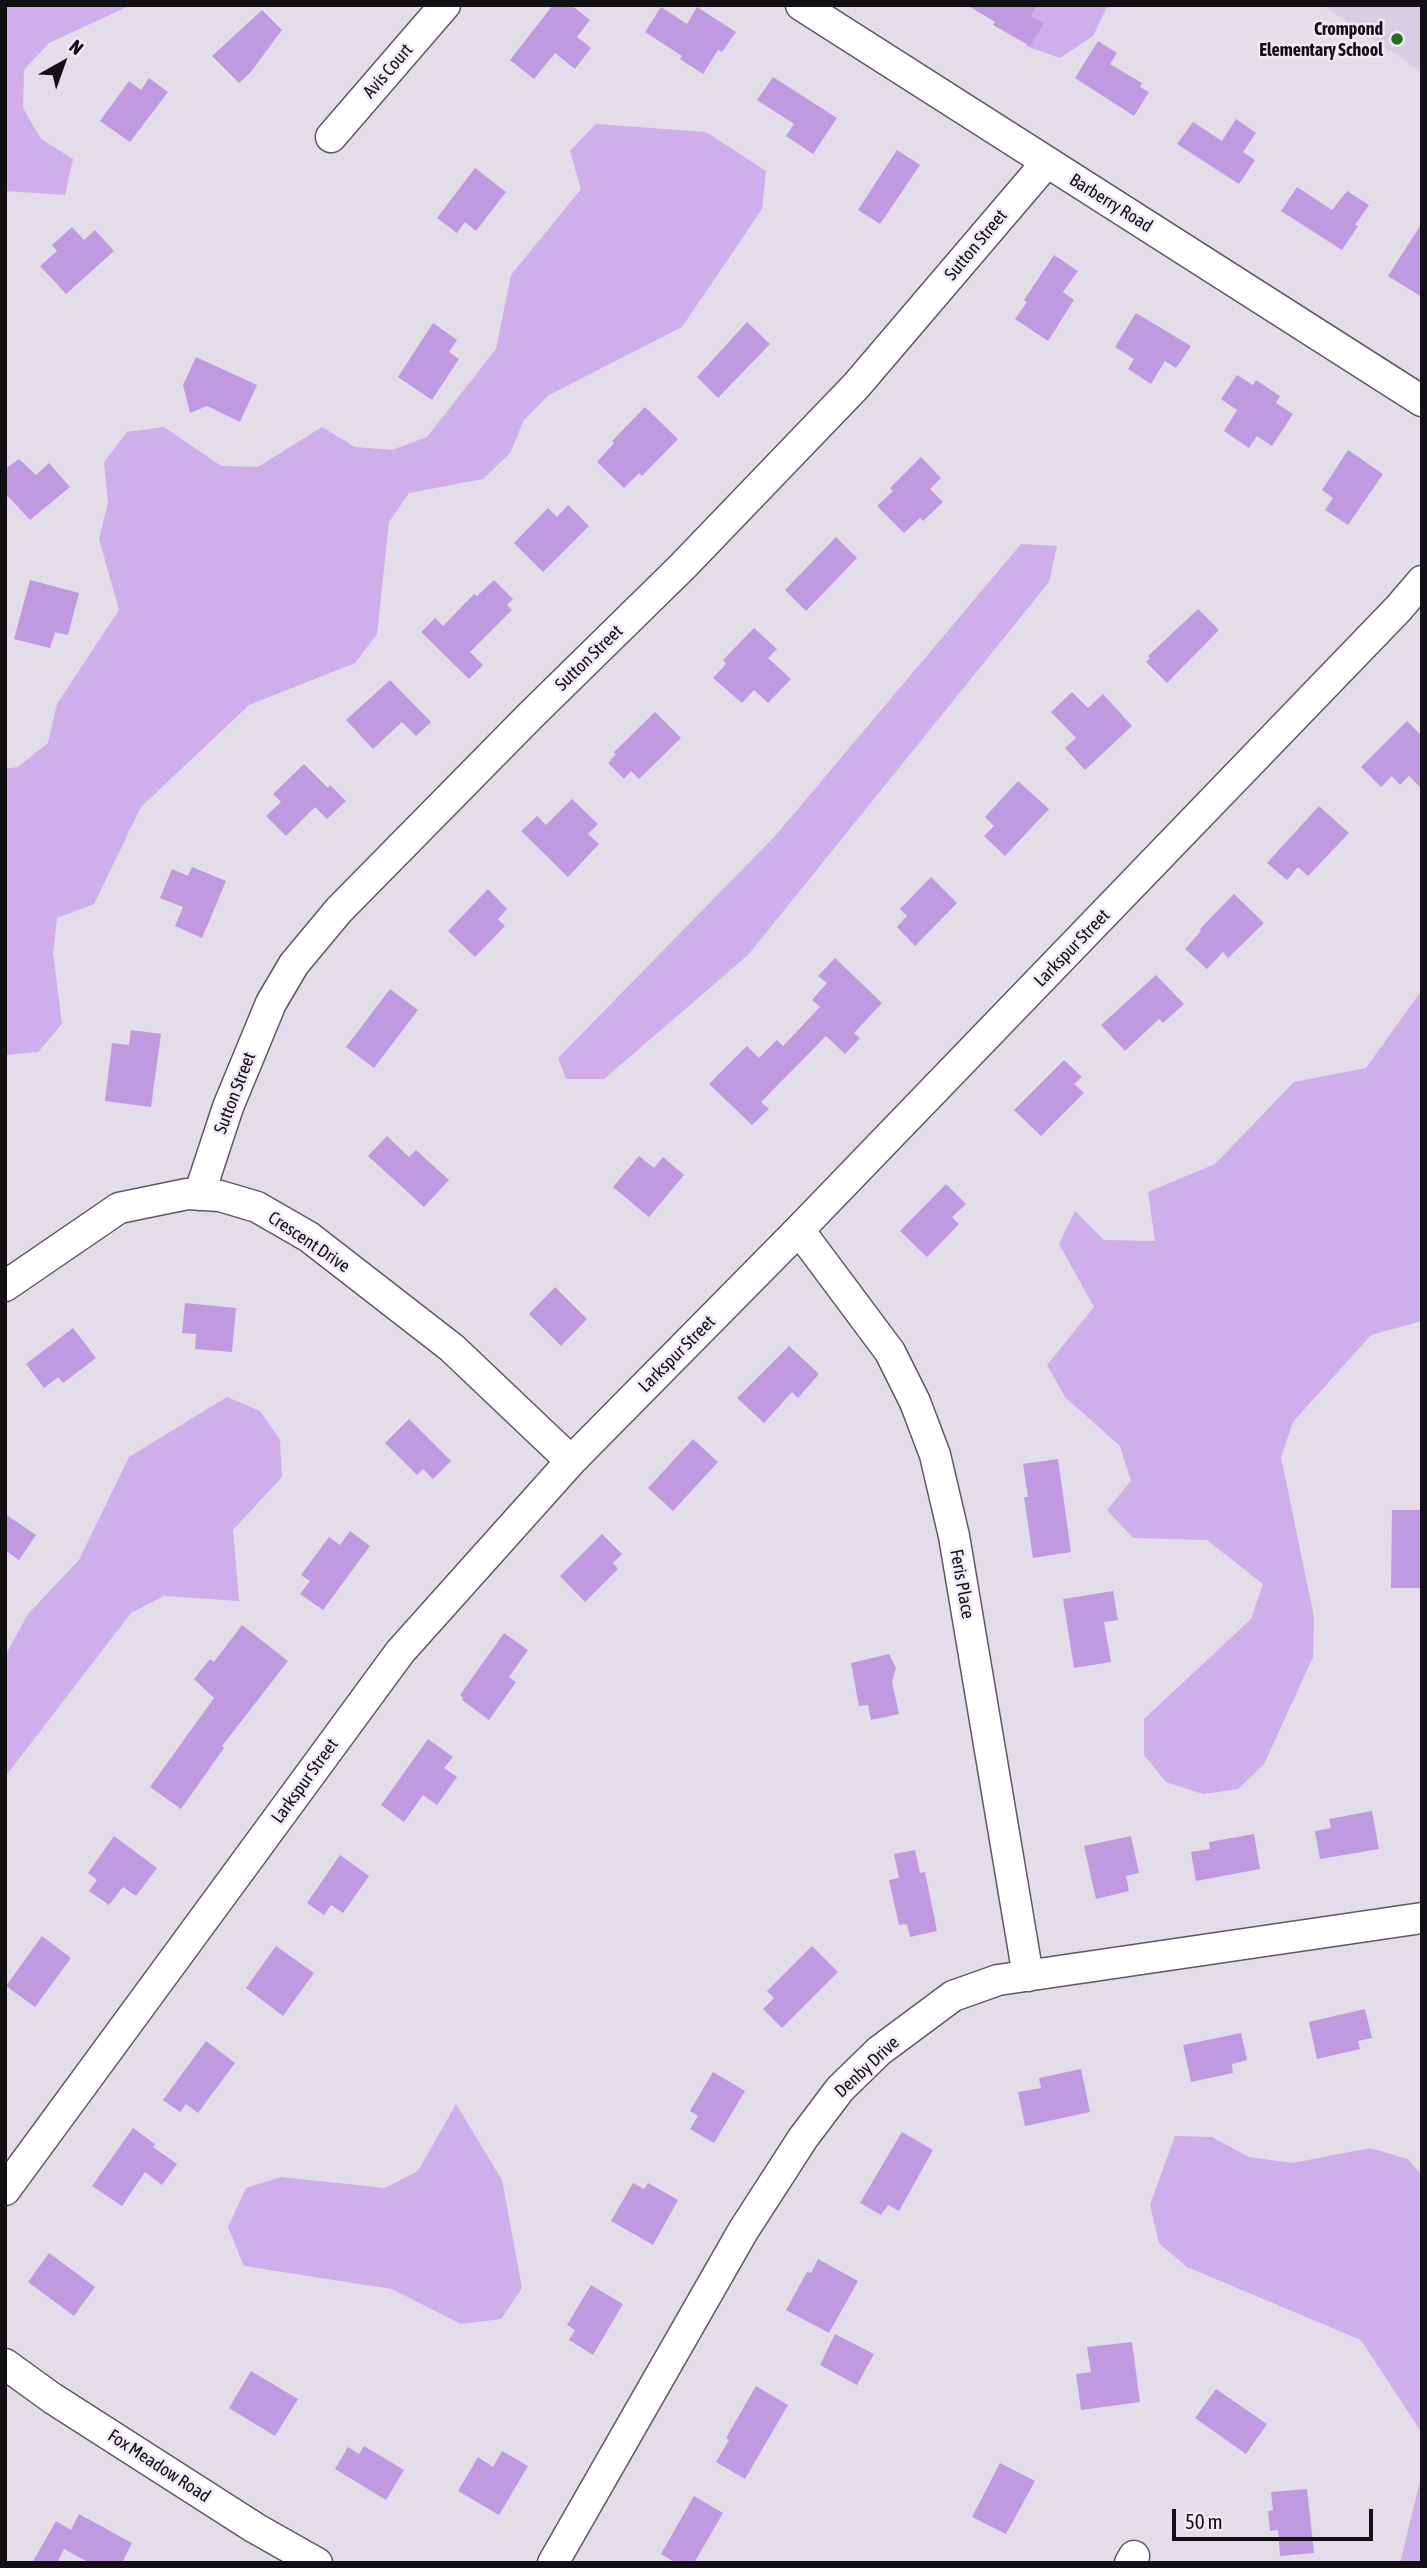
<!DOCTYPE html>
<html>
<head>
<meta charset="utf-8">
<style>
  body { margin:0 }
  #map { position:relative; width:1427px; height:2568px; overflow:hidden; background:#e3dce9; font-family:"Asap Condensed",sans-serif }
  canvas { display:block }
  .frame { position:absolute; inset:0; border:7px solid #121014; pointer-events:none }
  .north { position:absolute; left:28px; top:28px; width:70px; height:70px; -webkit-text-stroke:5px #f0e9f7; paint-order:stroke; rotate:40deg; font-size:19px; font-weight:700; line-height:28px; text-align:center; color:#121014 }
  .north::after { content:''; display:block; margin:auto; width:24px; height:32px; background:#121014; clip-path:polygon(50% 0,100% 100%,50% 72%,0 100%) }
  .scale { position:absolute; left:1172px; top:2509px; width:201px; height:32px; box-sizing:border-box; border:4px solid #121014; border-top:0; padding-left:9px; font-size:21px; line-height:24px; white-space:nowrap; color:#121014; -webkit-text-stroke:5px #f0e9f7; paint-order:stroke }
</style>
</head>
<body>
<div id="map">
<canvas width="1427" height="2568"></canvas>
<div class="frame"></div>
<div class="north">N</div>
<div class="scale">50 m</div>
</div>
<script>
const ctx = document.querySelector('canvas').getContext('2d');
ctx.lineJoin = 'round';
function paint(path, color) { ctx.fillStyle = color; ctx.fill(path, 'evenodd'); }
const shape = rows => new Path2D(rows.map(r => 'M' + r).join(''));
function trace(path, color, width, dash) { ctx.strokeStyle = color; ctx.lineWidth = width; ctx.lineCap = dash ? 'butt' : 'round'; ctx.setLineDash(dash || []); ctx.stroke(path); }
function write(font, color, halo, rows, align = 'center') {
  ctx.font = font + ' "Asap Condensed",sans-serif'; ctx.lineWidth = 5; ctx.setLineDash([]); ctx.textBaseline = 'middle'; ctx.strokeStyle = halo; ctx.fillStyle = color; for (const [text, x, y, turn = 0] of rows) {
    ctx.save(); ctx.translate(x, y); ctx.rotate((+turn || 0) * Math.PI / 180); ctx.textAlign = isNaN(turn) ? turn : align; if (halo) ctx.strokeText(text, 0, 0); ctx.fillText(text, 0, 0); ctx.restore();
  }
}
paint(shape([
  [1322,5,1422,5,1422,72]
]), '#d8cee2');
paint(shape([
  [5,5,131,5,49,43,24,70,23,108,41,139,73,159,65,195,5,191],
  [1033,5,1108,5,1093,36,1060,58,1026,46],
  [596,124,706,132,766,171,762,209,682,327,549,395,524,420,510,453,483,479,409,493,389,522,377,634,355,663,249,705,141,807,94,904,57,918,53,953,62,1024,38,1052,5,1055,5,769,18,767,48,743,57,704,119,610,99,539,108,503,104,462,127,432,164,427,221,466,258,467,322,427,355,447,392,450,427,437,496,349,511,275,581,189,570,151],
  [1021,544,1057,546,1049,582,748,955,604,1079,566,1079,558,1058,776,835],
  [1422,990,1422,1321,1371,1335,1293,1422,1281,1457,1314,1617,1313,1657,1264,1764,1238,1789,1203,1794,1166,1782,1144,1755,1144,1719,1251,1619,1263,1584,1207,1540,1133,1538,1107,1510,1131,1481,1120,1446,1065,1397,1047,1365,1094,1307,1059,1244,1075,1211,1104,1240,1155,1241,1148,1192,1215,1164,1294,1082,1366,1068],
  [227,1397,260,1411,280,1440,282,1477,233,1530,239,1601,164,1596,131,1613,5,1777,5,1656,28,1614,79,1560,129,1457],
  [456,2104,502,2180,522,2288,501,2319,461,2324,392,2289,244,2266,228,2227,246,2188,281,2177,385,2188,418,2171],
  [1175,2136,1212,2137,1249,2157,1293,2163,1370,2148,1408,2159,1422,2176,1422,2433,1361,2340,1187,2267,1159,2243,1150,2205],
  [1422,2470,1422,2563,1400,2563,1421,2477]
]), '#ceaeeb');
paint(shape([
  [553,5,571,5,590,20,577,37,591,48,575,69,555,53,534,79,510,60],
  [967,5,1037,5,1031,16,1044,23,1030,46,993,25,995,22],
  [661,7,687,24,697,7,736,32,722,52,718,50,703,74,680,59,682,56,645,32],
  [262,10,282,30,250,73,239,83,212,56],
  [1098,41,1117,53,1110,64,1142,83,1140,87,1149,92,1134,116,1075,78],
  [773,77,837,118,813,154,786,136,794,124,757,100],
  [149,78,168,92,130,142,100,121,129,81,141,90],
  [1236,119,1256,133,1243,152,1255,160,1239,184,1177,144,1193,122,1222,141],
  [897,150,920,165,880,224,858,210],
  [475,168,506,192,476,231,465,222,457,233,437,218],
  [1297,187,1332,210,1347,191,1369,205,1355,225,1358,226,1342,250,1281,211],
  [1422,223,1422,297,1388,276],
  [72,227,84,240,95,230,114,251,66,294,40,266,57,251,52,245],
  [1054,255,1078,271,1063,292,1074,300,1048,341,1015,319,1027,302,1024,300],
  [1136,313,1191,346,1176,368,1165,361,1151,384,1128,369,1134,359,1115,347],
  [747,322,770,344,718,398,697,377],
  [433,323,457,340,449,352,459,359,432,400,398,377],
  [196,357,257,385,240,422,207,406,190,413,183,385],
  [1237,375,1253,385,1256,380,1280,396,1276,403,1293,414,1272,446,1257,436,1249,448,1224,431,1237,410,1221,399],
  [645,407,678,439,642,476,639,473,624,488,597,462,614,443,612,441],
  [1348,450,1383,474,1348,525,1325,510,1333,498,1322,490],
  [921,457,941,478,930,489,943,502,923,521,920,518,904,533,877,506,893,491,890,488],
  [19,459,36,475,49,463,70,487,30,520,5,493,5,469],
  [568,505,589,526,543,572,514,543,548,508,557,517],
  [836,537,857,558,806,611,785,590],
  [30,580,79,593,68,635,55,632,50,648,14,639],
  [494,580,513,599,507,605,512,610,470,652,483,665,469,679,421,632,435,618,443,626,474,594,477,596],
  [1198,609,1219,630,1167,683,1146,662,1150,658,1148,656],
  [754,628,777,649,768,658,791,679,768,703,754,690,742,703,713,678,726,664,723,660],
  [390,680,431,722,416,736,402,722,373,749,346,720],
  [1072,692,1088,708,1103,694,1132,726,1085,770,1065,748,1076,738,1051,712],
  [655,712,681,738,639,779,631,771,624,779,608,763,616,754,614,752],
  [1407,721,1422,736,1422,789,1409,776,1400,785,1392,776,1381,787,1361,767],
  [304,764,328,788,330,785,346,801,327,819,315,807,286,836,266,816,281,802,273,794],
  [1018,781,1049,809,1005,856,984,836,994,826,985,817],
  [572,799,598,824,588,834,599,844,568,877,521,831,537,816,546,825],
  [1319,806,1349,833,1308,876,1298,867,1287,880,1267,863],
  [192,867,226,881,202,938,175,926,183,907,160,898,172,869,188,876],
  [931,877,957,903,915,946,897,927,907,916,900,909],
  [488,889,507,909,498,919,505,926,475,957,448,931],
  [1234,894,1264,923,1228,958,1223,952,1207,969,1185,949,1201,931,1200,929],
  [835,958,882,1003,854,1033,860,1038,845,1054,826,1036,761,1102,769,1109,752,1125,709,1084,747,1046,759,1058,777,1040,783,1046,820,1007,812,1000,827,983,818,976],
  [1156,975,1184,1004,1163,1023,1159,1019,1125,1051,1101,1025],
  [390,989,418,1010,374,1068,346,1047],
  [131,1030,161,1034,151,1107,105,1101,112,1043,129,1045],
  [1064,1060,1082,1077,1074,1084,1084,1093,1041,1136,1014,1110],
  [387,1136,409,1157,416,1150,449,1180,424,1207,368,1156],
  [639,1156,654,1168,663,1157,684,1175,649,1217,613,1187],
  [946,1184,966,1204,952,1217,959,1224,927,1257,900,1231],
  [555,1287,587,1319,561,1346,529,1314],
  [185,1303,236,1308,232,1352,195,1349,196,1334,182,1333],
  [73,1328,96,1358,63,1383,58,1377,44,1388,26,1364],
  [789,1346,819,1374,798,1398,792,1392,764,1423,737,1398],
  [409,1419,451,1461,433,1479,423,1469,417,1475,385,1443],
  [693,1439,718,1462,673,1511,648,1488],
  [1058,1459,1071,1552,1033,1558,1024,1497,1028,1497,1023,1464],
  [1392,1510,1422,1510,1422,1588,1391,1588],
  [5,1514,36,1535,19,1560,5,1550],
  [350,1531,370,1546,323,1610,300,1594,310,1581,301,1575,329,1537,340,1545],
  [602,1534,622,1554,613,1563,618,1569,585,1602,560,1576],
  [1113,1591,1118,1620,1104,1622,1111,1662,1074,1668,1063,1599],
  [242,1625,288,1661,222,1746,224,1748,181,1809,150,1787,214,1698,194,1679,210,1659,214,1662],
  [504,1633,528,1650,509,1677,516,1682,489,1720,462,1700,463,1698,460,1695],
  [889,1654,896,1668,892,1682,899,1714,871,1720,868,1705,859,1706,851,1663],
  [428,1739,453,1757,444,1768,457,1777,437,1805,423,1795,404,1822,381,1805],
  [1372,1811,1379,1849,1320,1859,1315,1831,1331,1828,1329,1819],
  [1254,1834,1260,1869,1196,1881,1191,1852,1210,1849,1209,1842],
  [114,1836,157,1868,136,1896,123,1887,109,1905,89,1891,97,1880,88,1873],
  [1131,1836,1139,1873,1126,1876,1129,1891,1096,1899,1084,1846],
  [915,1850,920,1873,925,1872,937,1931,910,1937,907,1924,899,1925,889,1880,899,1878,894,1854],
  [340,1855,369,1876,343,1913,331,1905,324,1915,307,1903],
  [42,1936,71,1958,35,2007,6,1986],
  [276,1946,314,1973,283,2016,246,1988],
  [812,1946,838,1972,782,2028,763,2009,774,1998,767,1991],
  [1365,2009,1372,2038,1358,2041,1360,2049,1317,2059,1309,2022],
  [1241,2033,1247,2060,1232,2064,1233,2073,1191,2082,1183,2045],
  [206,2041,235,2063,198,2113,186,2104,180,2112,163,2100],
  [1081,2069,1090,2112,1025,2126,1018,2092,1041,2088,1039,2078],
  [713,2072,745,2091,714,2143,690,2129,698,2116,690,2111],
  [133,2128,155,2144,153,2147,177,2164,162,2185,145,2172,122,2206,92,2186],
  [902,2132,933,2150,899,2211,888,2205,881,2215,860,2203],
  [633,2183,644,2189,648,2183,678,2200,653,2245,611,2221],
  [49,2253,95,2287,74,2316,28,2282],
  [818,2259,858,2281,829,2333,786,2310,807,2272,811,2273],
  [591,2285,623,2304,593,2355,569,2340,575,2330,567,2325],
  [835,2334,874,2354,857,2385,820,2365],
  [1132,2342,1140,2402,1081,2410,1076,2374,1091,2372,1087,2347],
  [251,2371,298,2399,275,2436,229,2408],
  [756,2386,788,2405,745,2479,716,2462,729,2440,726,2438],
  [1216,2389,1267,2424,1246,2454,1195,2418],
  [364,2446,404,2470,386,2500,335,2469,348,2447,359,2454],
  [502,2451,528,2466,499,2515,458,2491,478,2457,493,2467],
  [1000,2463,1035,2481,1006,2534,972,2517],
  [1307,2489,1314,2553,1280,2556,1278,2530,1270,2531,1268,2511,1273,2510,1271,2492],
  [694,2496,723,2513,694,2563,676,2563,661,2554],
  [79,2514,132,2543,122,2563,90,2563,64,2549,57,2563,32,2563,56,2521,71,2530]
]), '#c09ae1');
const minor = shape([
  [801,5,1422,401],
  [331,137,445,5],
  [199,1195,228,1107,271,1003,294,964,339,910,530,716,682,567,856,386,1047,162],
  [799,1230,890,1352,915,1402,935,1455,954,1536,1028,1976],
  [5,1286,119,1208,187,1194,220,1196,257,1207,309,1237,452,1348,571,1461],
  [5,2190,400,1652,571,1461,799,1230,1398,609,1422,581],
  [5,2364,52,2398,255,2528,317,2563],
  [553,2563,743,2231,803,2138,840,2089,879,2051,953,1996,998,1980,1422,1918],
  [1130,2563,1134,2556]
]);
trace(minor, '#5e5864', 33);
trace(minor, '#fff', 30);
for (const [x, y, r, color] of [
  [1397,39,7,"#227117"]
]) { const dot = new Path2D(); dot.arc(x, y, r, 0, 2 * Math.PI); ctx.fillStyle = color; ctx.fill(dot); trace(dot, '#f0e9f7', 2.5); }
write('bold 18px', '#121014', '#f0e9f7', [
  ["Crompond",1383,29],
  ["Elementary School",1383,50]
], 'right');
write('18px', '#121014', '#f0e9f7', [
  ["Avis Court",388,71,-49],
  ["Barberry Road",1111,203,32],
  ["Sutton Street",976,245,-50],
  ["Sutton Street",589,658,-44],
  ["Larkspur Street",1072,948,-46],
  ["Sutton Street",235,1093,-69],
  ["Crescent Drive",309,1242,34],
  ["Larkspur Street",677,1354,-45],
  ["Feris Place",962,1584,80],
  ["Larkspur Street",305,1781,-54],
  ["Denby Drive",867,2067,-43],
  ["Fox Meadow Road",159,2466,33]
]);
</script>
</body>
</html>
